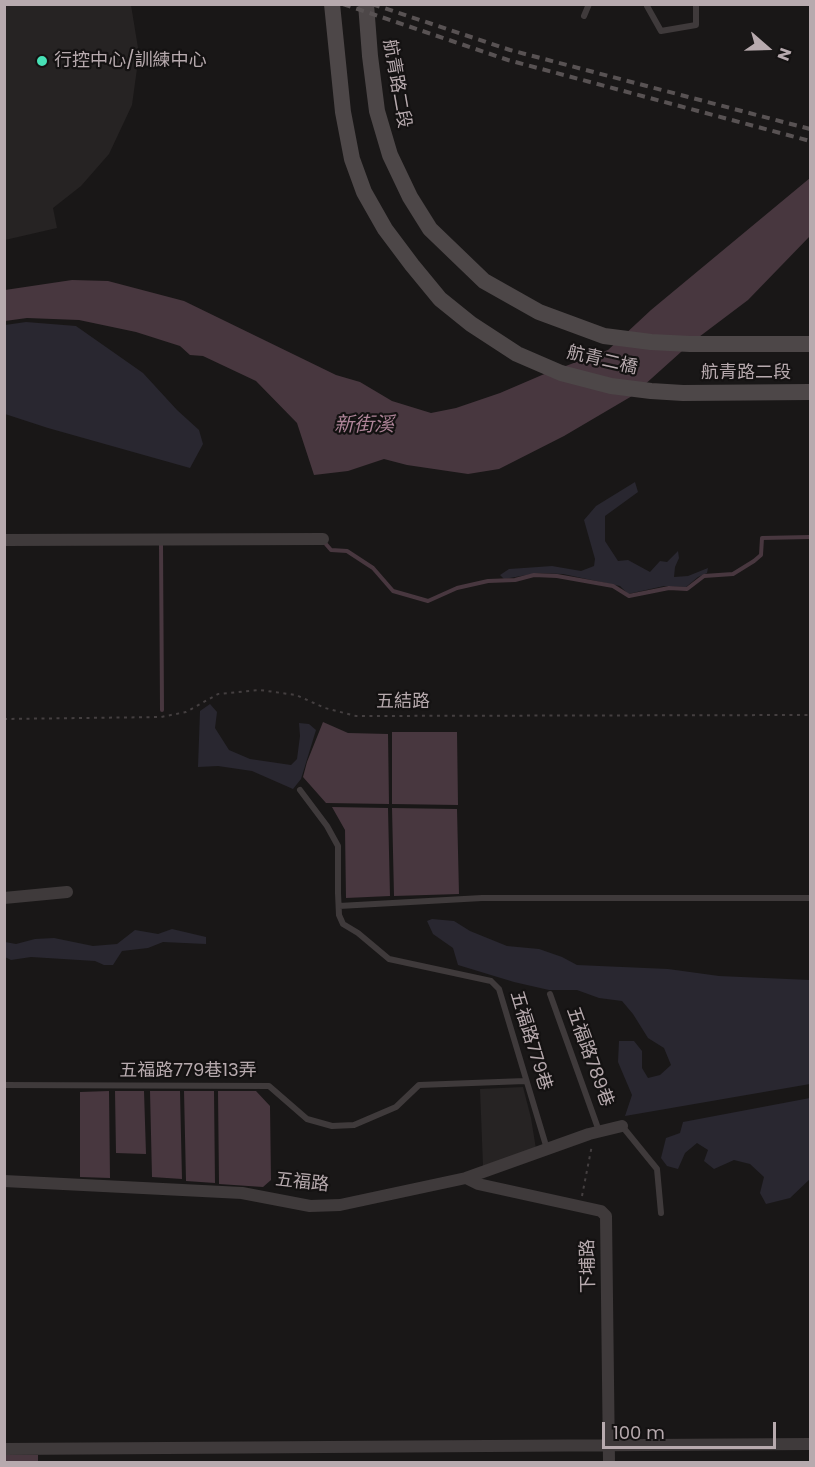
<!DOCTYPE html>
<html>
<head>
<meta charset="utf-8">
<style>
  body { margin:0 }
  #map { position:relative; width:815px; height:1467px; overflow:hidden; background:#191717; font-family:Poppins,sans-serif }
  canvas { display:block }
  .frame { position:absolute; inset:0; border:6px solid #b7aaae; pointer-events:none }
  .north { position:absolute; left:737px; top:18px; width:60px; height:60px; -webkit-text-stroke:4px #141212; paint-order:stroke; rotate:110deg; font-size:16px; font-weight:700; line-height:24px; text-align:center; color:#b7aaae }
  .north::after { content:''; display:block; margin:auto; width:21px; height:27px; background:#b7aaae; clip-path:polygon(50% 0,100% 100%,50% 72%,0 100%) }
  .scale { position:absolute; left:602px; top:1422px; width:174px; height:27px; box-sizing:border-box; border:3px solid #b7aaae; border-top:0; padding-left:8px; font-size:18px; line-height:21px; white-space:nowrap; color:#b7aaae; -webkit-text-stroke:4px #141212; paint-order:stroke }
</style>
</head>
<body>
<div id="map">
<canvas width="815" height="1467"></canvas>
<div class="frame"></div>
<div class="north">N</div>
<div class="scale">100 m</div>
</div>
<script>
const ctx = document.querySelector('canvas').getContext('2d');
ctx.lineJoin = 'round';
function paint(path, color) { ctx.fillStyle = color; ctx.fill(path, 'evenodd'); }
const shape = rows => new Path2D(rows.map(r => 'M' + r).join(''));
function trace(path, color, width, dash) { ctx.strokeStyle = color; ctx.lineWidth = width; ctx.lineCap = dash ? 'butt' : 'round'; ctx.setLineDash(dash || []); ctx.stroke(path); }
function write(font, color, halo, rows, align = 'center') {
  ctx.font = font + ' Poppins,"Noto Sans TC",sans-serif'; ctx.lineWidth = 4.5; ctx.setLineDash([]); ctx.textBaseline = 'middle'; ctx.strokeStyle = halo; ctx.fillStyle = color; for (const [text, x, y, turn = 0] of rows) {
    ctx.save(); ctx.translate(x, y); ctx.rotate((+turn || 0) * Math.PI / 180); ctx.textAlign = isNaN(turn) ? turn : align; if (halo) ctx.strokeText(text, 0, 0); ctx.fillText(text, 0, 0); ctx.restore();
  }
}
paint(shape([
  [4,5,131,5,139,54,132,105,109,154,81,186,53,208,57,228,5,240],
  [523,1087,531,1118,536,1149,483,1166,480,1089]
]), '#262323');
paint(shape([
  [26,322,76,326,143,373,177,410,199,430,203,444,190,468,48,428,5,414,5,325],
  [635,482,638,492,605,516,605,541,618,561,628,560,650,572,660,561,667,562,678,551,679,558,675,567,674,577,688,576,708,568,707,573,698,577,686,587,664,586,628,594,620,586,563,574,538,573,504,579,500,575,509,569,524,568,552,566,581,571,594,566,595,559,584,520,596,506],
  [210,704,217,712,215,728,229,750,250,759,291,765,297,759,300,736,299,723,309,724,316,730,301,779,293,789,252,771,218,766,198,767,200,711],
  [432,919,454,921,470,931,507,946,539,949,562,957,577,965,668,969,719,976,810,980,810,1084,625,1116,632,1095,618,1062,619,1041,634,1041,642,1051,642,1068,648,1078,660,1075,671,1065,664,1048,648,1038,633,1014,622,1001,599,998,577,990,549,990,514,982,458,965,453,948,433,934,427,921],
  [172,929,206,937,206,944,163,942,148,948,122,951,113,965,104,965,95,961,31,957,11,960,5,957,5,942,16,944,35,939,54,938,93,946,117,944,135,930,158,934],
  [810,1098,810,1179,790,1198,766,1204,760,1193,764,1177,750,1164,734,1160,714,1169,704,1161,708,1150,697,1143,685,1153,678,1169,667,1166,661,1158,666,1138,680,1133,683,1122]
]), '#292730');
paint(shape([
  [810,178,810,236,748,300,691,343,632,396,564,436,499,469,468,474,407,465,384,459,348,471,314,475,297,423,256,381,203,356,190,355,180,346,136,332,79,320,27,318,5,321,5,290,72,280,108,281,184,301,336,375,360,382,392,401,431,413,456,408,500,393,542,375,608,350,651,310],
  [323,722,348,733,388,734,389,804,326,803,303,777,307,762],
  [392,732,457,732,458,805,392,804],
  [332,807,388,808,390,896,346,898,345,830],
  [392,808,457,809,459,894,394,896],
  [109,1091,110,1178,80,1177,80,1092],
  [115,1091,144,1091,146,1154,116,1153],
  [150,1091,180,1091,182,1179,152,1177],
  [184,1091,214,1091,215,1183,186,1181],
  [218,1091,256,1091,270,1106,271,1180,263,1187,219,1184],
  [6,1455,38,1455,38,1462,6,1462]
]), '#48373f');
trace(shape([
  [321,543,325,543,331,550,347,551,373,568,393,591,428,601,457,588,488,581,515,580,534,575,557,576,613,586,629,596,669,588,687,589,704,576,733,574,754,561,761,555,762,538,810,537],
  [161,544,162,710]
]), '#48373f', 4);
trace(shape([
  [4,719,161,717,186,712,218,694,260,690,296,695,325,708,356,716,810,715],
  [582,1196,592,1145]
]), '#443f40', 2, [3, 4.5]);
trace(shape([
  [648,4,647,6,661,31,696,25,696,4],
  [584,16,589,4],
  [300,790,327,826,338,846,338,893,339,915,343,924,358,933,389,959,491,981,499,989,547,1149],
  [339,906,482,898,810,898],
  [550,994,599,1131],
  [4,1085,269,1086,307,1119,332,1126,354,1125,396,1107,419,1085,525,1081],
  [622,1126,657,1169,661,1213]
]), '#3f3a3b', 6);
trace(shape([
  [4,540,323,539],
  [4,898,67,892],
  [466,1178,478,1184,601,1211,606,1216,609,1462],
  [4,1181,242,1193,310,1206,340,1205,466,1178,589,1134,622,1126],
  [4,1449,810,1444]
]), '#3f3a3b', 12);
trace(shape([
  [332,4,343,112,352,159,364,192,385,229,412,265,440,299,471,324,517,354,561,373,611,386,651,391,683,393,810,392],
  [366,4,370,56,377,111,390,155,410,197,430,229,484,281,539,312,604,336,651,342,690,344,810,344]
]), '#4d4748', 16);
trace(shape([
  [343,4,508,60,810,141],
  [372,4,510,50,810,129]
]), '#585253', 4, [8, 6]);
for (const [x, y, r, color] of [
  [42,61,6,"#47e1b6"]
]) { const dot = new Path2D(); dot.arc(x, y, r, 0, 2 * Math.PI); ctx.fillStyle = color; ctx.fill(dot); trace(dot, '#141212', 2); }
write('18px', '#b7aaae', '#141212', [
  ["行控中心/訓練中心",54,61]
], 'left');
write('18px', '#b7aaae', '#141212', [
  ["航青路二段",396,84,80],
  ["航青二橋",602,361,13],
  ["航青路二段",746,373],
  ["五結路",403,702],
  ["五福路779巷",530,1041,73],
  ["五福路789巷",589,1057,70],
  ["五福路779巷13弄",188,1071],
  ["五福路",302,1183,6],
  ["下埔路",589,1266,-91]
]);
write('italic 20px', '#af8599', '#141212', [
  ["新街溪",364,426]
]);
</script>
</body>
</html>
